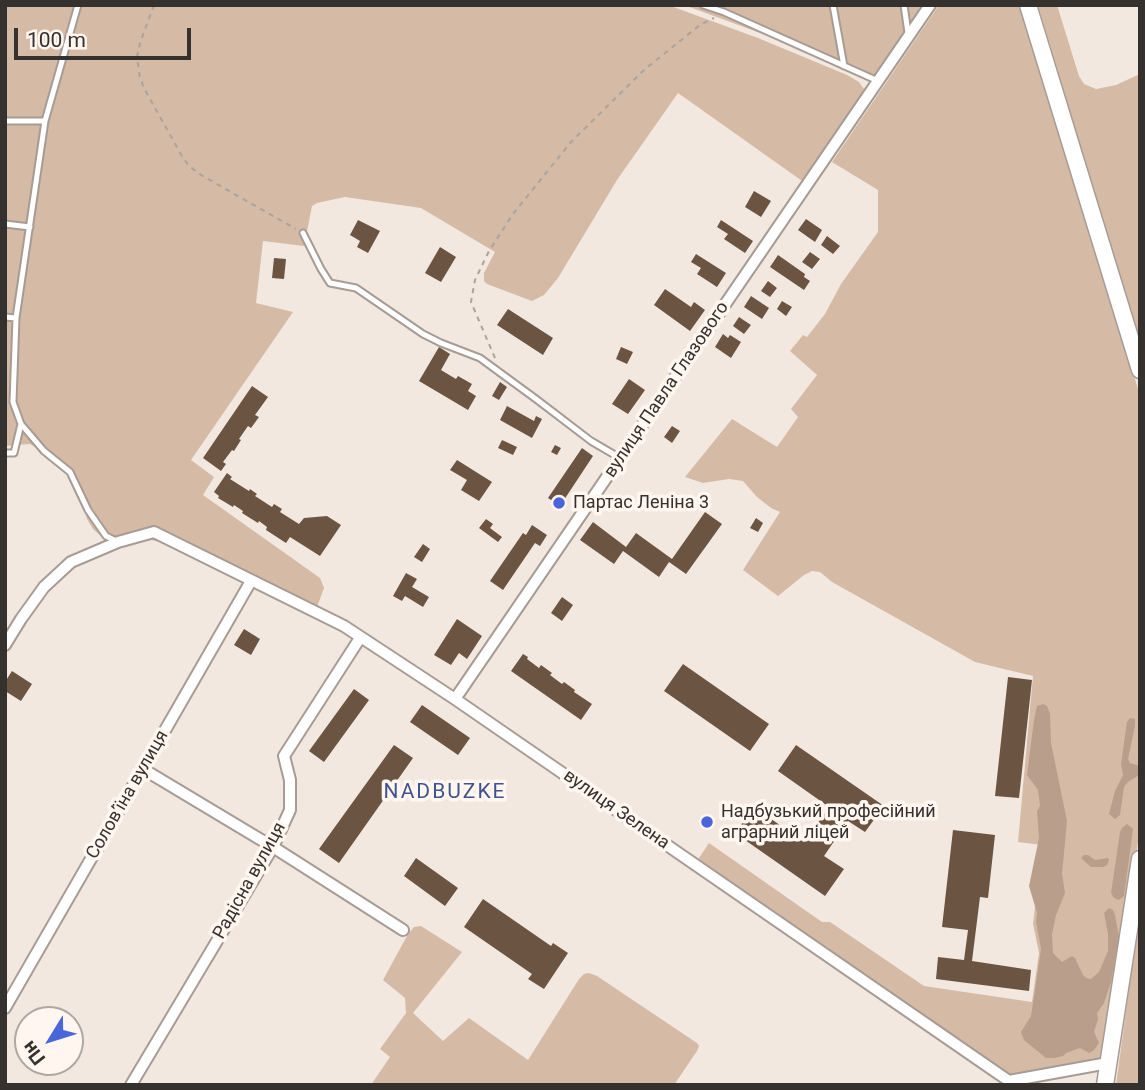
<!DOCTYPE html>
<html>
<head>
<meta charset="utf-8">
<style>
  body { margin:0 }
  #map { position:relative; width:1145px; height:1090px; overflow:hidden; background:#f3e8e0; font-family:Roboto,sans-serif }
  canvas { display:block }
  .frame { position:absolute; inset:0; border:7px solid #35312e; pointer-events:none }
  .north { position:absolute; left:14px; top:1006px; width:70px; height:70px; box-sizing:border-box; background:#fff6ef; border:2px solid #aea7a2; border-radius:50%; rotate:232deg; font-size:19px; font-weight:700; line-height:28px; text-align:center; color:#35312e }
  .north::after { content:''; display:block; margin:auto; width:24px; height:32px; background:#4967db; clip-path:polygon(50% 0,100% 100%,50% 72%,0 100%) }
  .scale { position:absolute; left:14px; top:28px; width:177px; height:32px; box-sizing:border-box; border:4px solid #35312e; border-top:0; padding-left:9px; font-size:21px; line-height:24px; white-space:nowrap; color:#35312e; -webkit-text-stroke:5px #fff6ef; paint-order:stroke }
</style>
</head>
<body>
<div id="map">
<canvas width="1145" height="1090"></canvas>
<div class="frame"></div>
<div class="north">Пн</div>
<div class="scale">100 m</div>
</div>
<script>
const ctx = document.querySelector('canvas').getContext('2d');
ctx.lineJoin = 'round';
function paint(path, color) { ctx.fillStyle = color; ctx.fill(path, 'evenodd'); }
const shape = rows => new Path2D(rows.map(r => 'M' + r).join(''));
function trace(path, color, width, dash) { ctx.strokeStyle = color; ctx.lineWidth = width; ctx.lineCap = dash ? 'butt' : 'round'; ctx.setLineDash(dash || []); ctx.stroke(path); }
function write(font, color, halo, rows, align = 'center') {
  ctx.font = font + ' Roboto,sans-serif'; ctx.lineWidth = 7; ctx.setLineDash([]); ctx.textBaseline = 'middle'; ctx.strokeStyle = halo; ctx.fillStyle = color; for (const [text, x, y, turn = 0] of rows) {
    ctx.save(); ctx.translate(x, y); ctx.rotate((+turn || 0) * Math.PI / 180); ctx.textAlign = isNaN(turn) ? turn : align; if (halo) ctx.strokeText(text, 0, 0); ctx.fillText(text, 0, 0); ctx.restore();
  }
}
paint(shape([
  [5,5,668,5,758,38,847,75,859,82,866,92,805,183,678,93,617,180,558,278,544,295,532,301,487,284,484,281,484,273,495,252,421,208,345,197,317,203,312,206,304,246,263,241,256,303,293,312,191,460,214,477,203,495,320,578,324,588,317,607,312,609,168,544,151,540,111,542,102,537,93,529,87,519,83,505,69,473,46,454,30,444,5,446],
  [684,5,926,5,875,77,869,79,861,78,848,70,782,41],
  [939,5,1024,5,1140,396,1140,829,1106,1049,1100,1061,1015,1078,1004,1074,699,862,699,858,709,843,822,922,830,922,924,986,1032,1002,1039,953,1033,924,1042,845,1018,842,1033,676,975,662,832,582,820,572,812,571,804,575,778,596,743,570,780,512,771,508,757,497,743,481,729,479,703,483,685,477,732,419,777,447,798,417,791,409,817,375,790,351,803,335,807,337,825,314,841,284,878,232,878,190,832,162],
  [1038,5,1057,5,1079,76,1084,84,1096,89,1116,85,1140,74,1140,345],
  [1140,919,1140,1085,1116,1085,1129,989],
  [421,926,462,952,413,1013,443,1041,469,1018,528,1060,579,979,584,974,589,973,597,976,697,1043,699,1046,697,1051,674,1085,371,1085,390,1057,380,1049,406,1013,405,998,383,980,408,934,414,927]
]), '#d5baa6');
paint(shape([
  [1043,704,1047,706,1050,714,1051,743,1067,821,1062,874,1065,893,1056,915,1052,934,1053,953,1062,962,1072,956,1075,958,1083,975,1086,978,1091,979,1099,972,1108,951,1108,934,1104,913,1109,908,1113,910,1115,915,1119,937,1111,982,1104,1003,1097,1013,1098,1019,1094,1032,1099,1043,1094,1050,1089,1053,1080,1048,1066,1053,1063,1056,1054,1058,1046,1058,1024,1040,1021,1032,1031,1016,1041,949,1036,922,1037,913,1029,886,1039,838,1037,811,1040,806,1038,790,1027,775,1034,720,1037,706],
  [1130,718,1135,719,1135,726,1128,759,1130,763,1137,765,1140,769,1139,775,1128,782,1124,787,1120,815,1115,819,1109,814,1115,791,1123,775,1121,764,1127,722],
  [1127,824,1133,829,1124,896,1119,900,1114,898,1111,893,1120,832,1122,828],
  [1084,855,1088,855,1095,860,1108,858,1109,860,1107,865,1103,867,1091,867,1081,858]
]), '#b99f8b');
paint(shape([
  [754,191,771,201,761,217,745,207],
  [806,219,822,230,815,242,798,230],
  [358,220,380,231,368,253,357,247,360,241,350,235],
  [721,220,753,241,745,253,724,239,728,234,717,227],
  [827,236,840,246,833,254,821,245],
  [440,247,456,257,441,282,425,273],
  [810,252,820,259,812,269,802,262],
  [696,254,726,273,717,287,697,274,701,268,691,262],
  [778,255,805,274,804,277,810,281,804,290,770,267],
  [274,258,286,259,284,279,272,278],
  [768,281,777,288,770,297,761,291],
  [665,289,691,307,694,302,705,310,690,331,654,305],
  [751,296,769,308,762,319,744,307],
  [782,301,792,307,786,316,777,309],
  [508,309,553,338,543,355,497,325],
  [739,317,751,325,744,334,733,326],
  [723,334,728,338,730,335,741,342,731,358,715,347],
  [439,347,450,354,441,370,456,379,458,376,472,384,468,391,476,396,468,410,419,381],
  [621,347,633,352,627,364,616,359],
  [629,379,645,390,628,414,612,404],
  [500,382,507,387,499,400,492,396],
  [252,386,268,397,255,415,259,417,251,428,248,426,239,439,241,440,234,451,232,450,223,462,226,464,221,471,203,458],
  [507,406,534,421,536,416,542,419,532,438,500,420],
  [672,426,680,431,672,443,664,437],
  [502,440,517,447,513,455,498,448],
  [555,445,561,448,557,455,551,452],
  [582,448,593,456,560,506,548,498],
  [457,460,492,482,479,501,461,490,467,480,450,470],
  [227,473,232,477,230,479,249,491,250,489,257,494,255,496,272,507,274,504,282,509,280,512,299,524,304,518,327,516,341,525,320,556,290,537,286,543,266,530,267,527,259,521,258,523,242,513,243,511,234,505,233,507,218,498,219,496,214,492],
  [705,512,722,524,686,574,669,562,659,577,623,551,614,564,580,540,593,522,626,547,636,533,672,559],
  [756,518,763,523,758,532,750,528],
  [486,519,493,524,490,528,502,537,498,542,479,528],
  [532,525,547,535,540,546,535,543,503,590,490,581,523,533,526,535],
  [423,544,430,549,422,562,414,557],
  [406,573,417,579,412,587,429,597,423,607,405,596,402,601,393,596],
  [562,597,573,605,562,621,551,613],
  [457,619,482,636,467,659,459,653,451,665,434,655],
  [244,629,260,639,251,655,234,645],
  [523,654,528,657,527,659,539,668,541,665,552,673,550,675,562,684,564,682,575,690,574,692,592,704,581,720,511,671],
  [683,664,769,724,750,751,664,691],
  [12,671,32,684,21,701,5,691,5,682],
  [1008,677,1032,680,1019,798,995,796],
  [354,689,369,700,324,762,309,751],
  [422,705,470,738,458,755,410,722],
  [394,745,413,758,339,863,319,849],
  [796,745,884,806,865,832,848,821,824,856,844,869,825,896,735,833,754,807,804,842,829,807,778,771],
  [953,830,995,835,988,898,980,897,972,961,1031,970,1029,991,936,979,938,957,964,960,968,930,942,927],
  [416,858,458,888,445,906,404,876],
  [483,899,551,946,553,943,568,953,544,989,528,979,532,974,464,927]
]), '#6b5442');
const service = shape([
  [78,5,45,121,16,318,13,402,21,424,44,451,70,472,88,510,106,536,116,541],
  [703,5,724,12,878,81],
  [833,5,844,66],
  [904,5,908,33],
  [5,121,45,121],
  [5,224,30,227],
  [303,233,321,269,330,283,356,288,423,334,441,343,480,358,536,399,591,441,620,458],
  [5,317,16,318],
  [5,453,14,453,21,424]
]);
const minor = shape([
  [5,645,21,619,44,587,71,562,118,542,154,532,344,626,455,699,1009,1081,1108,1063],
  [455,699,930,5],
  [143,769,273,847,403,930],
  [5,1008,251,581],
  [131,1085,273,847,290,810,290,780,284,756,360,638]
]);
const secondary = shape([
  [1028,5,1140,370],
  [1105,1085,1140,859]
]);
trace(service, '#a79c95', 9);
trace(minor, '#a79c95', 14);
trace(secondary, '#a79c95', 19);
trace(shape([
  [154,5,140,43,137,57,140,78,145,90,183,158,189,166,201,175,296,229],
  [495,358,471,302,475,280,489,251,513,214,571,142,644,70,700,25,714,18]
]), '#aba39c', 2, [5, 5]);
trace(service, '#fff', 5);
trace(minor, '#fff', 10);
trace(secondary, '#fff', 16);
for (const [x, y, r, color] of [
  [559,503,7,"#4967db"],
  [707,822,7,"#4967db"]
]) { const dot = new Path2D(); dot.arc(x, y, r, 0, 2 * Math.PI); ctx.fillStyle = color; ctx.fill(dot); trace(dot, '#fff6ef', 2.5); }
write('18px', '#35312e', '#fff6ef', [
  ["вулиця Павла Глазового",667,390,-56],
  ["Соловʼїна вулиця",128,795,-60],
  ["вулиця Зелена",616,810,35],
  ["Радісна вулиця",250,881,-61]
]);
write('18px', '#35312e', '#fff6ef', [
  ["Партас Леніна 3",573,503],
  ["Надбузький професійний",721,812],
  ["аграрний ліцей",721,833]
], 'left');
ctx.letterSpacing = '2px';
write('21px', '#40538f', '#fff6ef', [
  ["NADBUZKE",445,793]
]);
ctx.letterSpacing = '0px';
</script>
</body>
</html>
